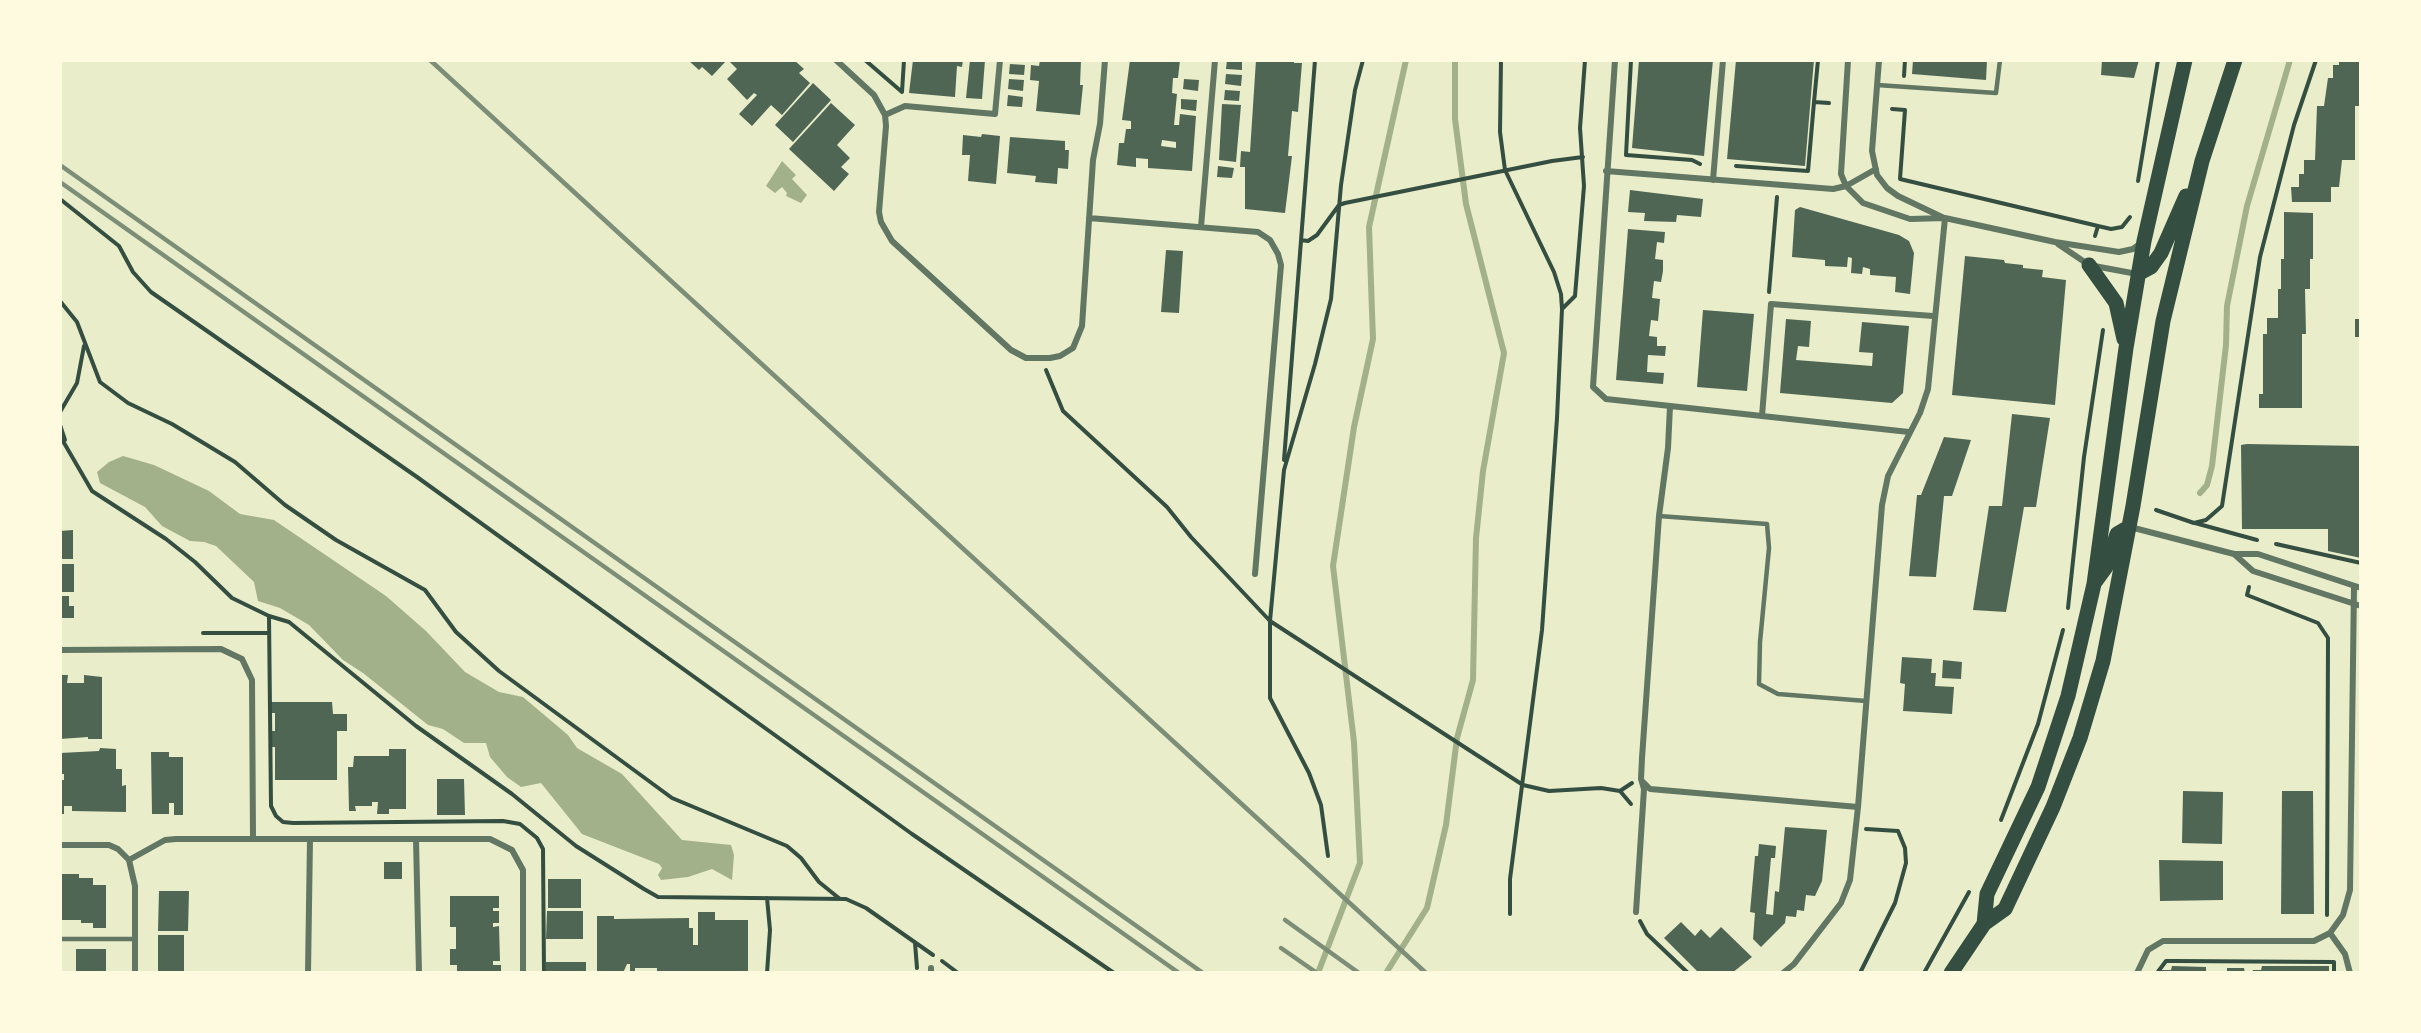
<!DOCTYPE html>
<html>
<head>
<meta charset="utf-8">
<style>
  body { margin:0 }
  #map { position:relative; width:2421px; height:1033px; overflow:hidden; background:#e9edc9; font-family:"Asap Condensed",sans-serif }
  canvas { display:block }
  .frame { position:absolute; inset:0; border:62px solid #fefae0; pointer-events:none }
</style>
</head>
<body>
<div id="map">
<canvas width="2421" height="1033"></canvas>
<div class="frame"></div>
</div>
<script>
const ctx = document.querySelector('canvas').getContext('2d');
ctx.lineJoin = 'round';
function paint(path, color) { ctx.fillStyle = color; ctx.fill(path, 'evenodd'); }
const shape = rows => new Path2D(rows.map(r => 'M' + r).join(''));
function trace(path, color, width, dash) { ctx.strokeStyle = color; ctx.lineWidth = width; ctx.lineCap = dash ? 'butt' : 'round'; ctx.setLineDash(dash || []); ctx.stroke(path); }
paint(shape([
  [782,161,796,175,792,179,807,195,801,203,786,196,787,193,782,187,775,193,766,186],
  [123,456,154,465,209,491,240,514,274,520,386,596,426,631,465,672,499,692,523,697,568,735,577,748,622,774,682,840,731,845,734,855,732,880,712,869,688,877,661,880,658,875,662,868,659,864,582,834,541,783,521,787,507,777,490,757,486,743,464,743,443,729,428,725,363,673,343,660,309,625,280,608,258,601,254,582,216,546,204,542,190,541,162,526,145,507,100,483,97,472,109,462]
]), '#a3b18a');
trace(shape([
  [2200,493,2207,485,2212,466,2226,345,2227,306,2247,206,2290,60],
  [1318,973,1360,863,1354,742,1333,566,1354,427,1373,339,1369,227,1406,60],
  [1386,973,1427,908,1446,825,1457,738,1473,680,1476,538,1483,471,1504,353,1466,204,1455,119,1455,60]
]), '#a3b18a', 6);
paint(shape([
  [688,60,727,60,712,76,702,67,699,70],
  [728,60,794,60,804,69,799,73,810,83,782,115,771,105,752,126,739,114,757,95,754,93,747,100,727,79,737,69],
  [913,60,963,60,962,67,957,66,955,97,909,93],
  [970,60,985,60,982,99,966,98],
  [1040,60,1081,60,1080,85,1083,85,1080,115,1036,111,1039,81,1030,80,1031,65,1039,66],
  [1130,60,1180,60,1178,78,1173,78,1172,93,1177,94,1174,125,1179,125,1180,114,1196,116,1192,171,1148,168,1148,159,1136,158,1136,167,1117,165,1119,143,1124,143,1126,129,1131,129,1131,121,1122,120],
  [1162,140,1176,142,1176,148,1161,146],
  [1227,60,1242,60,1242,70,1226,69],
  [1256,60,1294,60,1294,63,1302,63,1298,112,1292,111,1288,156,1292,156,1285,213,1245,209,1245,167,1240,167,1241,151,1250,152],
  [1639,60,1713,60,1704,156,1632,148],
  [1736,60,1814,60,1805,166,1727,159],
  [1913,60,1987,60,1986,80,1912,74],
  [2102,60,2139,60,2134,78,2101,75],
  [2339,60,2361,60,2361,106,2355,106,2355,160,2342,160,2339,187,2331,187,2331,202,2292,202,2291,187,2299,187,2299,174,2304,174,2304,160,2315,160,2317,106,2324,106,2328,78,2333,78,2333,65,2339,65],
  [1010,64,1025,65,1024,75,1009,74],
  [1226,74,1242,75,1241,86,1225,84],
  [1009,79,1024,80,1023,91,1008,89],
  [1184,79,1199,80,1198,91,1183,89],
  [813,83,831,100,793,142,775,125],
  [1225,90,1240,91,1239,101,1224,100],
  [1008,95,1023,97,1022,107,1007,106],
  [1181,99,1197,100,1196,111,1181,109],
  [831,103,855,125,837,145,850,158,841,167,849,174,834,191,789,149],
  [1222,104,1241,105,1236,162,1219,160],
  [982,134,1000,136,996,184,968,181,970,155,962,155,963,135,981,137],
  [1010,137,1065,141,1065,150,1069,150,1068,169,1058,168,1057,184,1035,182,1036,176,1007,173],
  [1218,166,1234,168,1232,178,1217,177],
  [1630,190,1703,199,1701,217,1677,215,1676,222,1644,221,1645,213,1628,212],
  [1800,207,1899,235,1909,241,1914,253,1910,294,1895,292,1896,277,1870,275,1870,269,1863,267,1862,274,1851,273,1852,258,1848,257,1847,267,1825,266,1825,260,1792,257,1795,210],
  [2284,212,2313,213,2313,259,2310,259,2310,289,2305,289,2306,334,2302,334,2302,408,2259,408,2259,394,2263,394,2263,334,2267,334,2267,318,2278,318,2278,289,2281,289,2281,259,2284,259],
  [1628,229,1665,232,1664,243,1657,242,1655,259,1663,260,1663,271,1661,282,1654,281,1652,298,1660,299,1658,321,1651,320,1649,336,1657,337,1657,346,1666,346,1665,356,1648,355,1647,372,1664,373,1663,384,1616,380],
  [1166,250,1183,251,1179,313,1161,312],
  [1965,256,2004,260,2005,263,2023,265,2023,268,2043,270,2042,277,2066,280,2055,405,1952,395],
  [1703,310,1754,314,1747,391,1697,387],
  [1786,319,1811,321,1809,347,1798,346,1796,360,1872,366,1873,353,1859,352,1862,322,1909,326,1903,393,1892,403,1780,393],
  [2355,319,2361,319,2361,337,2355,337],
  [2012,414,2050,418,2036,507,2024,507,2006,612,1973,610,1989,506,2002,506],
  [1944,437,1971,440,1952,496,1944,496,1936,577,1909,576,1917,495,1921,495],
  [2247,444,2361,446,2361,558,2328,551,2328,529,2242,529,2241,445],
  [73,530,73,559,60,559,60,531],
  [60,564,74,564,74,592,60,592],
  [60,596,69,596,69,606,74,606,74,618,60,618],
  [1902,657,1932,659,1931,673,1936,673,1935,686,1954,687,1952,714,1903,711,1905,684,1900,683],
  [1943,660,1962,662,1961,679,1942,678],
  [60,675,68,675,67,683,84,683,84,675,102,677,102,739,88,739,88,737,60,739],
  [270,702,332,702,333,714,347,714,347,731,337,731,337,780,275,780,275,747,271,747,271,731,275,731,275,713,271,713],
  [100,748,116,749,116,769,122,769,122,786,126,785,126,812,72,811,72,806,64,806,64,814,60,814,60,780,64,780,64,774,60,774,60,753,99,751],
  [389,749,406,749,406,809,389,809,389,814,377,814,378,802,372,802,372,806,355,806,356,811,349,811,348,767,353,767,354,756,389,756],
  [151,752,169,752,169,757,183,757,183,815,174,815,174,803,169,803,169,814,152,814],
  [437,779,464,779,465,815,437,815],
  [2183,791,2223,792,2222,844,2182,843],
  [2282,791,2313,791,2314,914,2281,914],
  [1785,827,1827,830,1822,881,1815,896,1806,895,1804,911,1797,910,1796,917,1786,916,1785,923,1761,947,1753,939,1755,913,1750,912,1755,856,1758,856,1759,844,1776,846,1775,858,1771,858,1766,914,1773,915,1775,891,1779,892],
  [2159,860,2223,861,2223,900,2160,901],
  [384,862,402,862,402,879,384,879],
  [60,874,79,874,79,878,93,878,93,885,106,885,106,928,93,928,93,923,81,923,81,920,60,920],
  [548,879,581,879,581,908,548,908],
  [159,891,189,891,188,931,158,931],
  [450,896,499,896,499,908,493,908,493,911,499,911,499,923,493,923,493,927,499,926,500,961,493,961,493,965,501,965,501,973,457,973,457,965,450,965,450,949,456,949,456,927,450,927],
  [547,911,583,911,583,939,546,939],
  [698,912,715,912,715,920,748,920,748,973,657,973,657,968,635,968,635,973,630,973,630,964,627,964,623,973,597,973,597,916,614,916,614,919,689,918,689,928,693,928,693,945,698,945],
  [1681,922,1695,936,1701,929,1710,938,1721,927,1752,957,1732,973,1699,973,1664,938],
  [158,935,184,935,184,973,158,973],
  [76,949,106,949,106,973,76,973],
  [546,962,586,962,586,973,546,973],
  [2172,966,2206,967,2206,973,2161,973,2161,970,2171,970],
  [2262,966,2329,966,2329,973,2252,973,2253,970,2261,970],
  [2227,968,2244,968,2245,973,2227,973]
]), '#4f6655');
trace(shape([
  [865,60,902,92,904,60],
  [1501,60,1500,132,1505,170,1554,272,1561,294,1562,309,1575,296,1584,186,1580,128,1585,60],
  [1631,60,1626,155,1692,160,1700,164],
  [1818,60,1814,102,1829,103],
  [1904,76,1905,60],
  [1892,109,1905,110,1900,179,2098,226],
  [1736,166,1808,171,1814,102],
  [2138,181,2158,60],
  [60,199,119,246,133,272,151,292,417,477,912,834,1114,973],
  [2095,236,2098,226,2111,229,2122,227,2130,217],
  [1301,240,1308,241,1317,235,1339,205,1345,203,1552,161,1583,157],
  [1769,292,1777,197],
  [60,301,77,322,100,382,128,403,172,424,235,462,285,505,336,540,425,590,456,632,499,671,672,798,787,846,801,858,819,882,840,899],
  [1046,370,1063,411,1167,507,1191,537,1270,621,1523,785,1549,791,1601,788,1620,791,1632,783],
  [60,412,77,383,84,346],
  [60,425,65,440],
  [60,436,92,491,166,539,195,562,232,598,269,616,289,622,416,726,512,794,576,846,644,889,658,897,846,899,866,908,933,955],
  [1284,460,1315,60],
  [2156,510,2194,523,2206,520,2222,506,2260,257,2294,125,2316,60],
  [2195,523,2257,540],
  [2276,544,2361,563],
  [2249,587,2247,595,2318,623,2328,638,2327,915],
  [2068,608,2084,457,2103,330],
  [269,616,271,806,276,816,283,822,293,823,503,821,520,824,537,838,543,849,544,973],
  [203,633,269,633],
  [1620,791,1631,804],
  [2001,820,2038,724,2063,630],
  [1328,856,1321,805,1309,773,1270,698,1270,621,1284,470,1315,364,1331,299,1341,185,1355,90,1363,60],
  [1510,914,1510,879,1542,630,1557,418,1562,309],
  [1640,921,1647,934,1688,973],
  [915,943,917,968],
  [942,961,958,973],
  [767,973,770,930,767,898],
  [1860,973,1895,903,1906,863,1905,848,1898,831,1866,829],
  [1924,973,1969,892],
  [2157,973,2166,961,2173,961,2334,962,2334,973]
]), '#344e41', 4);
trace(shape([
  [1877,85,1996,93,2000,60],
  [1659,516,1767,524,1769,548,1760,642,1759,684,1778,694,1866,701],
  [60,939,135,939]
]), '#617663', 4.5);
trace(shape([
  [836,60,874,95,885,115,886,126,879,212,881,222,892,241,1011,350,1026,358,1050,358,1060,356,1073,348,1082,326,1093,160,1100,124,1105,60],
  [1615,60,1593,387,1606,399,1909,432],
  [1848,60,1841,174,1846,186,1863,203,1910,219,1945,218,2055,242,2119,252,2133,249,2141,243],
  [1879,60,1872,151,1877,175,1887,188,1898,196,1944,218],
  [885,115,905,106,995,114,1000,60],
  [1606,171,1833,189,1846,186,1876,169],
  [1713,180,1723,60],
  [1089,218,1258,232,1270,240,1278,254,1281,265,1255,574],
  [1201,227,1215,60],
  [2058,244,2089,265,2137,274],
  [1762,416,1771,304,1933,316],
  [2130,527,2234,554,2258,554,2361,588],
  [2234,554,2253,571,2361,606],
  [60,650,221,649,242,659,252,680,253,839],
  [1643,782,1650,789,1858,807],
  [416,839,419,973],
  [60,845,109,845,118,849,129,860,135,886,135,973],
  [129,860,165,840,176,839,490,839,512,850,523,870,523,973],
  [1636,912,1644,789,1641,779,1642,758,1659,516,1668,448,1670,406],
  [2330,933,2345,954,2350,973],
  [931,968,931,973],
  [308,973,310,839],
  [1783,973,1794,964,1841,903,1850,880,1858,807,1882,505,1888,476,1920,413,1928,389,1945,218],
  [2137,973,2148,950,2163,941,2314,941,2330,933,2343,915,2350,890,2354,586]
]), '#617663', 6);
trace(shape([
  [2089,265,2116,303,2124,339],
  [2138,274,2151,267,2161,253,2186,196],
  [2095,582,2106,567,2117,534,2129,527],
  [1984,924,1987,894,2038,787,2068,696,2094,584,2126,348,2144,241,2185,60],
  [1951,973,1984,924,2005,909,2053,807,2080,738,2103,661,2133,506,2163,321,2202,161,2235,60]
]), '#344e41', 15);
trace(shape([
  [430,60,1426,973],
  [60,165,1203,973],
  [60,182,1179,973],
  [1285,920,1359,973],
  [1281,948,1317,973]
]), '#7c8e77', 4.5);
</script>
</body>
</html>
